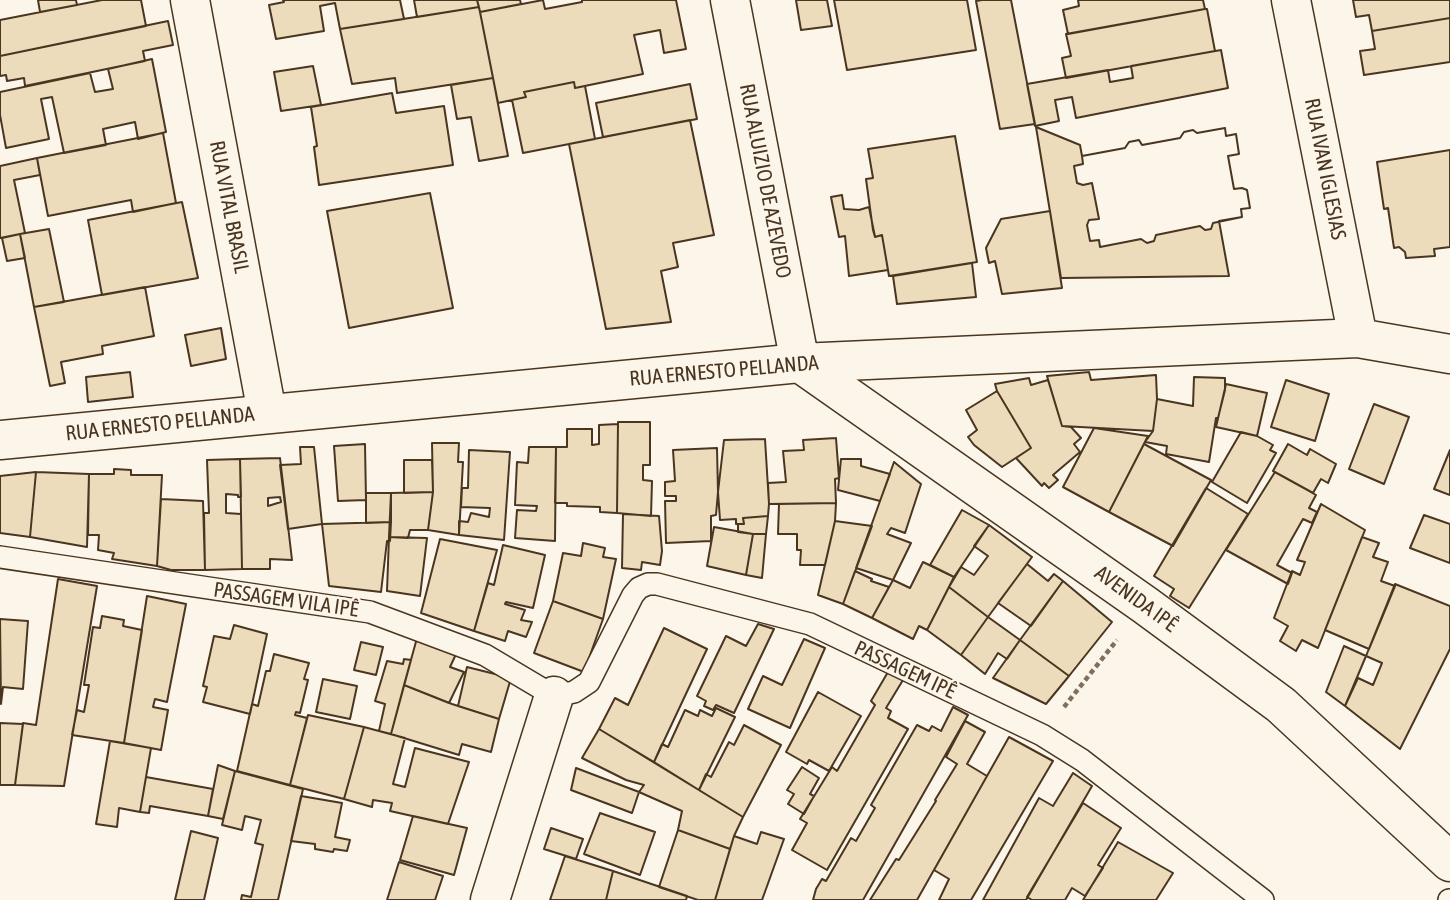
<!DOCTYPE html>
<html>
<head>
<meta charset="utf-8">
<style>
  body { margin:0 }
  canvas { display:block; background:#fbf6e9 }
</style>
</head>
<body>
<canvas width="1450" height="900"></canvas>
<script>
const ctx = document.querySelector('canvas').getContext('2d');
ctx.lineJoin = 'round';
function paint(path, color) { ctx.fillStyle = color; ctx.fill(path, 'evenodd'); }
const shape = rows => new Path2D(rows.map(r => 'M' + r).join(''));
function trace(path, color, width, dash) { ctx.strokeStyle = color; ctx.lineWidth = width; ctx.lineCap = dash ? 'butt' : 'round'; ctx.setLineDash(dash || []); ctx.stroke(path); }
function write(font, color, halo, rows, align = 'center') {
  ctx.font = font + ' "Asap Condensed",sans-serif'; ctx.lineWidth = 5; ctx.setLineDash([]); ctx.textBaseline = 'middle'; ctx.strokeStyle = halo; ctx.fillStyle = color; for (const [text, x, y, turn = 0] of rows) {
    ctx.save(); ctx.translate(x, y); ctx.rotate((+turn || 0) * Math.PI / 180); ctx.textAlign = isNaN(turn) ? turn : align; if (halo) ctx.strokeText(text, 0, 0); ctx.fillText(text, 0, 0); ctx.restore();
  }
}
const building = shape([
  [38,0,76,0,77,5,40,12,38,0],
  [102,0,141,0,146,26,0,56,0,20,102,0],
  [283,0,400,0,404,19,340,29,335,3,320,6,324,31,276,39,269,5,284,2,283,0],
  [414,0,477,0,479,7,417,17,414,0],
  [477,0,520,0,521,4,480,12,477,0],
  [543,0,545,9,582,2,582,0,676,0,686,49,664,53,660,30,634,35,643,74,575,88,574,82,524,92,526,97,498,103,480,12,543,0],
  [796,0,827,0,832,26,801,30,796,0],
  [834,0,967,0,976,50,847,70,834,0],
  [982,0,1011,0,1035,124,1000,129,976,1,982,0],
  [1078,0,1203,0,1205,9,1068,34,1063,10,1079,6,1078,0],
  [1353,0,1450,0,1450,18,1372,31,1369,15,1356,17,1353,0],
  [479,7,493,78,397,93,395,78,352,84,340,29,479,7],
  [1205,9,1207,9,1215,51,1066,78,1062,58,1071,56,1066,34,1205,9],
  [1450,18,1450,62,1364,75,1360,51,1375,49,1372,31,1450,18],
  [168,21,173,45,143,51,145,61,25,86,24,78,7,81,6,75,0,76,0,56,168,21],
  [1221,50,1228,88,1076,118,1072,97,1055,100,1059,121,1035,126,1027,84,1108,70,1110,82,1133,78,1131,66,1221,50],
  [152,59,166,132,138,139,135,122,103,129,106,145,64,153,52,97,41,99,49,139,6,148,0,115,0,92,90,73,95,92,113,89,108,69,152,59],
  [313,66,321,105,281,111,274,72,313,66],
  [493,78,508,156,479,161,471,117,457,119,451,85,493,78],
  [574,82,575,88,585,86,595,139,523,153,512,100,526,97,524,92,574,82],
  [690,84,697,119,603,137,596,103,690,84],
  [392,93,396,113,444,106,453,165,319,185,314,147,317,146,311,107,392,93],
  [690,120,714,235,673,243,678,267,661,271,671,322,606,329,569,144,690,120],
  [1036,127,1080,145,1082,156,1125,148,1129,142,1139,140,1142,145,1180,138,1184,132,1193,130,1197,133,1225,128,1226,136,1236,134,1239,154,1228,156,1234,189,1242,188,1247,190,1250,208,1241,209,1242,217,1219,221,1229,276,1061,278,1036,127],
  [1225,128,1226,136,1236,134,1239,154,1228,156,1234,189,1242,188,1247,190,1250,208,1241,209,1242,217,1213,223,1211,229,1205,230,1200,226,1156,235,1154,241,1147,243,1141,239,1100,247,1099,240,1090,241,1087,225,1089,220,1099,219,1092,183,1083,185,1077,183,1074,166,1083,164,1082,156,1125,148,1129,142,1139,140,1142,145,1180,138,1184,132,1193,130,1197,133,1225,128],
  [163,133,176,203,133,212,131,200,48,216,37,158,163,133],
  [955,136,977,262,889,276,882,235,875,237,873,230,866,179,873,178,868,149,955,136],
  [1450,150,1450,247,1434,249,1435,256,1406,258,1405,252,1399,247,1394,248,1388,208,1384,209,1377,162,1450,150],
  [37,158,40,175,14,180,25,233,0,238,0,166,37,158],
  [430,193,453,308,349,328,327,211,430,193],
  [842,195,844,209,859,210,869,207,875,237,882,235,888,270,849,276,845,236,839,237,831,197,842,195],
  [182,202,198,278,102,295,88,220,182,202],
  [1050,211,1062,288,1002,294,995,261,989,263,986,248,1001,219,1050,211],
  [49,229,64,302,34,307,20,234,49,229],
  [20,234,25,258,7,261,2,238,20,234],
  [972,263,976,297,897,304,893,276,972,263],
  [145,287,154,336,102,346,103,354,61,362,65,383,50,386,34,307,145,287],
  [221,328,226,359,191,366,185,335,221,328],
  [130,372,133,397,88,402,86,377,130,372],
  [1089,372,1091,380,1156,375,1157,399,1153,431,1062,426,1047,376,1089,372],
  [1194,377,1225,378,1225,390,1218,418,1216,418,1209,462,1166,454,1167,446,1145,442,1153,431,1157,399,1193,406,1194,377],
  [1029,378,1031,385,1048,380,1062,426,1071,427,1081,438,1074,444,1080,452,1053,475,1058,480,1049,488,1044,483,1042,486,1016,458,1031,448,997,391,995,384,1029,378],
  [1286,380,1329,394,1315,441,1271,427,1286,380],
  [1226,384,1267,393,1257,436,1216,427,1226,384],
  [997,391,1031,448,1002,467,974,445,968,437,977,430,966,410,997,391],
  [1374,404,1409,417,1384,484,1349,469,1374,404],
  [618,422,650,422,650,465,643,465,643,480,652,481,651,516,617,513,618,422],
  [618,424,617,513,600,512,600,507,567,506,567,503,555,503,556,447,567,447,567,429,592,429,592,445,599,444,599,425,618,424],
  [1094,428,1148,436,1109,512,1063,487,1094,428],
  [1241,432,1257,436,1273,445,1270,450,1276,453,1247,503,1212,482,1241,432],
  [836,438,839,478,835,479,836,503,769,504,768,483,786,482,783,451,804,450,803,440,836,438],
  [765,439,769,504,768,516,743,518,744,524,736,524,736,519,720,520,718,492,724,440,765,439],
  [432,443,459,443,458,462,463,462,459,535,428,530,433,492,432,443],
  [365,444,366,500,338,501,334,446,365,444],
  [1144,444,1211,480,1173,546,1109,512,1144,444],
  [1288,444,1307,455,1310,449,1336,464,1328,483,1321,479,1313,493,1273,471,1288,444],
  [300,447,314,447,322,524,288,529,280,465,301,464,300,447],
  [529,447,556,447,555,541,515,538,517,510,536,511,537,506,515,505,517,462,528,463,529,447],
  [717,448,718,492,716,515,711,516,711,541,666,543,665,501,676,501,676,496,665,496,665,482,675,481,673,450,717,448],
  [469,450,510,452,504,540,459,535,459,521,468,522,471,513,489,517,490,508,461,507,462,488,468,488,469,450],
  [1450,450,1450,495,1434,489,1450,450],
  [280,458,292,560,270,559,270,569,242,569,240,459,280,458],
  [280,497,281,502,268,506,268,498,280,497],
  [240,459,241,497,238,497,238,495,226,494,226,513,241,514,242,569,205,570,204,513,209,513,207,460,240,459],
  [841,459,861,459,861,466,890,474,880,501,838,490,841,459],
  [404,460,432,460,433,492,404,493,404,460],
  [894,462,921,484,905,533,891,528,887,534,911,543,893,580,856,568,894,462],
  [114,469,131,470,131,475,162,475,157,566,112,559,114,553,98,550,99,535,88,535,89,474,114,474,114,469],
  [36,472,30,537,0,533,0,476,36,472],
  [36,472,89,474,87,547,30,537,36,472],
  [1275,472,1316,495,1309,508,1317,512,1312,523,1303,519,1277,565,1292,573,1288,584,1226,550,1275,472],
  [1206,488,1248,514,1189,608,1170,596,1174,589,1154,576,1206,488],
  [433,492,428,530,410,530,408,538,389,537,391,493,433,492],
  [366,493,391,493,391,522,366,523,366,493],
  [161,499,203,501,205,570,171,570,157,566,161,499],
  [836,503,835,521,825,565,800,565,801,550,797,550,797,534,778,534,779,504,836,503],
  [1321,504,1365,530,1318,648,1302,640,1296,651,1280,641,1288,626,1274,618,1292,571,1300,575,1305,562,1297,560,1321,504],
  [962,510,989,525,954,577,930,565,962,510],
  [623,514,659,516,662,551,660,565,642,562,641,570,622,568,623,514],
  [1424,515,1450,524,1450,563,1410,548,1424,515],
  [768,516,766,534,753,534,738,532,738,524,744,524,743,518,768,516],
  [835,521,872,526,843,604,818,595,835,521],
  [391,522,390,541,387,541,381,592,329,586,322,524,391,522],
  [989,525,1032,557,988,617,949,587,961,567,974,575,988,556,974,546,989,525],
  [714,527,753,534,746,575,707,566,714,527],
  [753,534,766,534,762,578,746,575,753,534],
  [389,537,427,538,420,596,387,591,389,537],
  [1362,537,1379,543,1373,557,1388,562,1381,581,1395,586,1369,649,1325,630,1362,537],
  [440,539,497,550,474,631,421,613,440,539],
  [583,543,605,548,603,557,616,559,603,619,553,601,563,553,581,556,583,543],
  [503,545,545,555,533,608,506,602,505,604,525,610,521,620,532,622,526,637,508,631,505,641,474,631,488,583,494,585,503,545],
  [923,562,954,577,927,630,919,626,913,639,872,618,893,580,910,588,923,562],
  [1027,564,1048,581,1054,574,1063,581,1031,626,998,603,1027,564],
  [855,571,872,579,871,581,889,587,872,618,843,604,855,571],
  [58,579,97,586,64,786,15,785,23,723,36,725,58,579],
  [1063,581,1112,622,1069,676,1020,640,1063,581],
  [1395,584,1450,606,1450,649,1400,749,1345,706,1358,678,1373,685,1382,663,1366,656,1395,584],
  [949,587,988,617,961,655,927,630,949,587],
  [147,596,186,604,167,702,155,699,153,707,168,710,161,750,124,743,147,596],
  [553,601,603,619,584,672,534,653,553,601],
  [102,616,124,620,123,626,142,630,124,743,72,735,77,710,84,712,89,685,84,685,93,627,100,628,102,616],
  [988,617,1020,640,1007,659,998,653,985,674,961,655,988,617],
  [0,619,28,621,23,689,3,687,1,704,0,619],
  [758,624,774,629,734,713,716,705,713,710,704,706,706,701,697,696,726,636,746,646,758,624],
  [234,625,267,634,250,714,203,702,207,687,203,686,214,636,230,639,234,625],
  [664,628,707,649,654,762,599,729,615,698,628,705,664,628],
  [417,638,457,652,450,667,464,672,449,703,404,685,417,638],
  [804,639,825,648,790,728,748,709,763,676,782,685,804,639],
  [1020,640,1069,676,1046,704,993,678,1020,640],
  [361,642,383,647,376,675,354,670,361,642],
  [1344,646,1366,656,1345,706,1326,692,1344,646],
  [274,654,309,663,304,679,308,680,300,713,296,712,295,715,307,718,290,785,237,771,252,704,258,706,266,671,270,671,274,654],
  [404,659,411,660,391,734,379,731,385,704,375,701,387,661,403,664,404,659],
  [467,667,511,678,499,719,458,706,467,667],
  [888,672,903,680,886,708,891,711,888,718,908,729,827,870,792,850,807,823,800,819,832,767,837,771,875,705,871,701,888,672],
  [323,679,357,686,350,719,316,712,323,679],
  [404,685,452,704,499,719,491,752,462,744,459,755,391,734,404,685],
  [818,692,861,716,829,771,809,760,807,764,786,752,818,692],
  [953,707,968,715,863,900,813,900,816,889,822,879,826,881,851,838,856,841,875,808,871,805,917,725,929,731,932,726,941,731,953,707],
  [716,708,735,717,699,790,654,762,662,744,668,747,685,710,698,716,700,710,712,716,716,708],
  [308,715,364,727,344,799,290,785,308,715],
  [965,721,985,732,967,764,987,776,917,900,870,900,896,859,899,860,936,801,935,800,957,764,946,757,965,721],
  [0,723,23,724,15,785,0,785,0,723],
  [744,725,781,745,743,817,699,790,706,774,711,777,729,742,734,745,744,725],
  [364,727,405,738,393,784,405,787,415,748,469,762,448,824,390,811,392,803,373,800,372,807,344,799,364,727],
  [599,729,743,817,734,836,730,849,678,830,682,811,639,792,644,785,626,780,582,758,599,729],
  [1009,737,1053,761,971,900,939,900,949,879,934,870,1009,737],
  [110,741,151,748,140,812,119,808,117,827,96,824,110,741],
  [218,765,235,771,223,819,208,816,218,765],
  [802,767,819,778,810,794,814,796,804,814,788,804,794,794,787,790,802,767],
  [576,768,639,792,632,813,571,790,576,768],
  [235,771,303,789,278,900,241,900,242,895,251,897,263,845,255,843,261,820,245,816,242,830,222,825,235,771],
  [1073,773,1092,786,1026,900,983,900,1039,798,1053,806,1073,773],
  [146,777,213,789,208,816,150,806,149,813,140,812,146,777],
  [301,796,342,803,335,837,350,840,347,851,334,849,333,852,315,849,315,844,291,841,301,796],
  [1083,803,1121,828,1098,865,1103,868,1085,896,1072,888,1065,900,1032,900,1027,897,1083,803],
  [600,813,655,832,640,875,584,854,600,813],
  [413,816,467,828,454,875,400,860,413,816],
  [551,828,583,839,576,859,544,849,551,828],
  [678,830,730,849,715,900,698,900,659,887,678,830],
  [191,831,218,838,204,900,175,900,191,831],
  [761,832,784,839,762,900,715,900,734,836,757,844,761,832],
  [1118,842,1173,873,1156,900,1083,900,1118,842],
  [565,856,613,871,606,900,550,900,565,856],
  [399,862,443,876,435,900,387,900,399,862],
  [613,871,687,896,686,900,606,900,613,871]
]);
paint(building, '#ecdcbc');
trace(building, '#4a3520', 2);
const service = shape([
  [0,557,370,612,485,655,554,696,574,692,589,682,633,595,639,588,648,584,657,584,810,624,1042,735,1082,760,1263,900],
  [1449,900,1450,900]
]);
const minor = shape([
  [190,0,267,413],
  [730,0,800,363,1358,338,1450,354],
  [1291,0,1358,338],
  [490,900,554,696]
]);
const secondary = shape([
  [0,440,800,363,1145,605,1281,705,1450,862]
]);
trace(service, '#4a3520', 24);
trace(minor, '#4a3520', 41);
trace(secondary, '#4a3520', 41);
trace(shape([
  [1064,707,1117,640]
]), '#7f6f5c', 4.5, [5, 3.5]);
trace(service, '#fbf6e9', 21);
trace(minor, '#fbf6e9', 38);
trace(secondary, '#fbf6e9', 38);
write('21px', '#4a3520', '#fbf6e9', [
  ["RUA IVAN IGLESIAS",1325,169,79],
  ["RUA ALUIZIO DE AZEVEDO",765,181,79],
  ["RUA VITAL BRASIL",229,207,79],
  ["RUA ERNESTO PELLANDA",724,371,-5],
  ["RUA ERNESTO PELLANDA",160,424,-6],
  ["AVENIDA IPÊ",1136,599,36],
  ["PASSAGEM VILA IPÊ",286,600,8],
  ["PASSAGEM IPÊ",905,670,25]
]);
</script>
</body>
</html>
